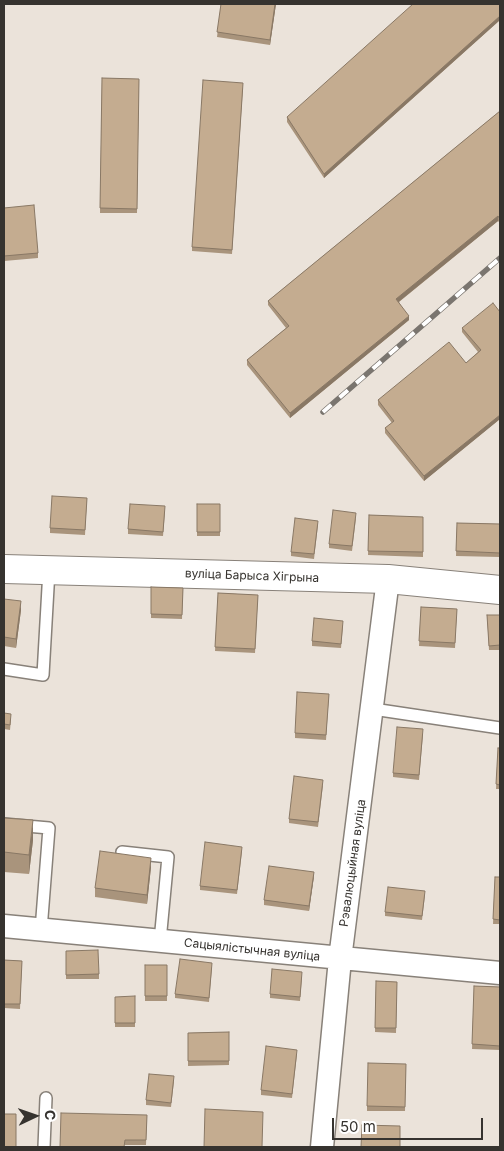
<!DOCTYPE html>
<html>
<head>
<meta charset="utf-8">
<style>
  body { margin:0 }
  #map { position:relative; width:504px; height:1151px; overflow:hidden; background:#ebe3da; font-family:Inter,sans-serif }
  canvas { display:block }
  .frame { position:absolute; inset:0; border:5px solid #36332f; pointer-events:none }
  .north { position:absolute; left:10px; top:1091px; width:50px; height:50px; -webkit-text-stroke:4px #fff; paint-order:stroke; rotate:87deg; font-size:14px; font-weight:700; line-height:20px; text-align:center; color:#36332f }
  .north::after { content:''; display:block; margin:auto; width:18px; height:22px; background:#36332f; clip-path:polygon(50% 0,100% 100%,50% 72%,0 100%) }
  .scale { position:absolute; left:332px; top:1118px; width:151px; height:22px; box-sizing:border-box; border:2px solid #36332f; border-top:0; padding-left:6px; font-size:15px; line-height:18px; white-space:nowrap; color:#36332f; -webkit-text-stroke:4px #fff; paint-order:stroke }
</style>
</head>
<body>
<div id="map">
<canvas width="504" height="1151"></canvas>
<div class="frame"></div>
<div class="north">С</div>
<div class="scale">50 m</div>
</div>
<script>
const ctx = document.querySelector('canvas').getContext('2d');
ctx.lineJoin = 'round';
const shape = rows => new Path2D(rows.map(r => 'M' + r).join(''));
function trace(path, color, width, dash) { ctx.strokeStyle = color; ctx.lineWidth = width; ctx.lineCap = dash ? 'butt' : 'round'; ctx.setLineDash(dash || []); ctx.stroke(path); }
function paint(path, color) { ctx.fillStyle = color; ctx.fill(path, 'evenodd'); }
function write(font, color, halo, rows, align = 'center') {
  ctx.font = font + ' Inter,sans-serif'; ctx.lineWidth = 4.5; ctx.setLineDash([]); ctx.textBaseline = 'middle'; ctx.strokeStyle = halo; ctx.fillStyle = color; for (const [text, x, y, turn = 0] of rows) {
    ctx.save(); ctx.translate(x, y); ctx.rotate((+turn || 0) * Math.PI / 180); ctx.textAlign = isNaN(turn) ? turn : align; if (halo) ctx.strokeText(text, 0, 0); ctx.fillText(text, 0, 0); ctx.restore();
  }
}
const lane = shape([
  [4,669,43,675,49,570],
  [373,709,500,728],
  [4,824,49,828,41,930],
  [122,852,168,857,160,941],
  [44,1147,46,1098]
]);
const street = shape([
  [4,926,500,973],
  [322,1147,340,959,388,579]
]);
const secondary = shape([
  [4,569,388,579,500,590]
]);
trace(lane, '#888179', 14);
trace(street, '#888179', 25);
trace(secondary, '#888179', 30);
trace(lane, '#fff', 11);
trace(street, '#fff', 22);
trace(secondary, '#fff', 28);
const rail = shape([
  [323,412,500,258]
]);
trace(rail, '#7a756f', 5.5);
trace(rail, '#fff', 4, [11]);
paint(shape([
  [221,4,276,4,270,45,217,37],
  [500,4,500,20,324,178,287,122,287,117],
  [102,78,139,79,137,213,100,213],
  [243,87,232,254,192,251,192,247],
  [500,111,500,223,498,221,399,302,409,320,290,418,247,365,247,360,286,328,268,305,268,301],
  [4,208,38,253,38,258,4,261],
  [500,312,500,419,424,481,385,433,385,428,392,423,378,405,378,400,466,363,478,352,462,332,462,328],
  [87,498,85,535,50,533,50,528],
  [197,504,220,504,220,536,197,536],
  [165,511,163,536,128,534,128,529],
  [369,515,423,517,423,557,368,555],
  [356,518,352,551,329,548,329,544],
  [457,523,500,524,500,557,456,556],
  [318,525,314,559,291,556,291,552],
  [183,588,182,619,151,618,151,614],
  [218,593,258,595,255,653,215,651],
  [4,599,21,610,16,648,4,646],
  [421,607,457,609,455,648,419,646],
  [487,615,500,615,500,650,489,650],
  [343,625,341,648,312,646,312,641],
  [329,694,326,740,295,738,295,733],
  [4,713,11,719,10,730,4,729],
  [423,734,419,780,393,777,393,773],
  [498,748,500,748,500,789,496,789],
  [323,785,318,827,289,823,289,819],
  [4,818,33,840,29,874,4,872],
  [242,851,237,894,200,890,200,886],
  [151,867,147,904,95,897,95,888],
  [314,876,309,911,264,905,264,900],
  [495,877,500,877,500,924,493,924],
  [425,895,422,920,385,916,385,912],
  [66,951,99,974,99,979,66,979],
  [4,960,22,961,20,1009,4,1008],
  [145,965,167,965,167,1001,145,1001],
  [212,967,209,1002,175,998,175,994],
  [302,977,300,1001,270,998,270,994],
  [376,981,397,982,396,1033,375,1032],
  [474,986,500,987,500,1050,472,1049],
  [115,997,135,1023,135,1027,115,1027],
  [229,1032,229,1065,188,1066,188,1033],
  [297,1054,292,1098,261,1095,261,1090],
  [406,1064,405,1111,367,1111,367,1106],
  [174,1081,171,1107,146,1105,146,1100],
  [147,1115,146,1145,125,1145,60,1147]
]), '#a9947c');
paint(shape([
  [275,4,276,4,270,45,270,40],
  [500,16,500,20,324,178,324,174],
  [498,216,498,221,396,304,396,299],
  [409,316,409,320,290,418,290,413],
  [500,415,500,419,424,481,424,476],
  [21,601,21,610,16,648,16,639],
  [33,820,33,840,29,874,29,855],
  [151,858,151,867,147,904,147,895],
  [314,872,314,876,309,911,309,906]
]), '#897865');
const building = shape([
  [221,4,275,4,270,40,217,32,221,4],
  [413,4,500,4,500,16,324,174,287,117,413,4],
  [102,78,139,79,137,209,100,208,102,78],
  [203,80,243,83,232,250,192,247,203,80],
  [500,111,500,219,498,216,396,299,409,316,290,413,247,360,289,326,268,301,500,111],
  [34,205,38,253,4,256,4,208,34,205],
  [493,303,500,312,500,415,424,476,385,428,394,421,378,400,449,342,466,363,481,350,462,328,493,303],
  [52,496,87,498,85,530,50,528,52,496],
  [130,504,165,506,163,532,128,529,130,504],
  [197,504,220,504,220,532,197,532,197,504],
  [333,510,356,513,352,546,329,544,333,510],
  [369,515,423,517,423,552,368,551,369,515],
  [295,518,318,521,314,554,291,552,295,518],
  [457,523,500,524,500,553,456,551,457,523],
  [151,587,183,588,182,615,151,614,151,587],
  [218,593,258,595,255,649,215,647,218,593],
  [4,599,21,601,16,639,4,637,4,599],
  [421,607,457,609,455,643,419,641,421,607],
  [487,615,500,615,500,645,489,646,487,615],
  [314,618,343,621,341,644,312,641,314,618],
  [297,692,329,694,326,735,295,733,297,692],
  [4,713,11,714,10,725,4,724,4,713],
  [397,727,423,729,419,775,393,773,397,727],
  [498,748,500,748,500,785,496,784,498,748],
  [294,776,323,780,318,822,289,819,294,776],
  [4,818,33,820,29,855,4,852,4,818],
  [205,842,242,847,237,890,200,886,205,842],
  [100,851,151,858,147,895,95,888,100,851],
  [269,866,314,872,309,906,264,900,269,866],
  [495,877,500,877,500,920,493,919,495,877],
  [388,887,425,891,422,916,385,912,388,887],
  [98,950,99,974,66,975,66,951,98,950],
  [180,959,212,963,209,998,175,994,180,959],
  [4,960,22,961,20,1004,4,1004,4,960],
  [145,965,167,965,167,996,145,996,145,965],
  [272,969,302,972,300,997,270,994,272,969],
  [376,981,397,982,396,1028,375,1028,376,981],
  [474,986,500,987,500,1046,472,1044,474,986],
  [135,996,135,1023,115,1023,115,997,135,996],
  [229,1032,229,1061,188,1061,188,1033,229,1032],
  [266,1046,297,1050,292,1094,261,1090,266,1046],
  [368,1063,406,1064,405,1107,367,1106,368,1063],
  [149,1074,174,1076,171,1103,146,1100,149,1074],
  [205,1109,263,1112,262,1147,204,1147,205,1109],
  [61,1113,147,1115,146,1140,125,1140,124,1147,60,1147,61,1113],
  [4,1114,16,1114,16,1147,4,1147,4,1114],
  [362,1125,400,1126,400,1147,361,1147,362,1125]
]);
paint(building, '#c4ac90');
trace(building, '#897865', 1);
write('12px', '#36332f', '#fff', [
  ["вуліца Барыса Хігрына",252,576,2],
  ["Рэвалюцыйная вуліца",353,863,-82],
  ["Сацыялістычная вуліца",252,950,6]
]);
</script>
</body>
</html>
